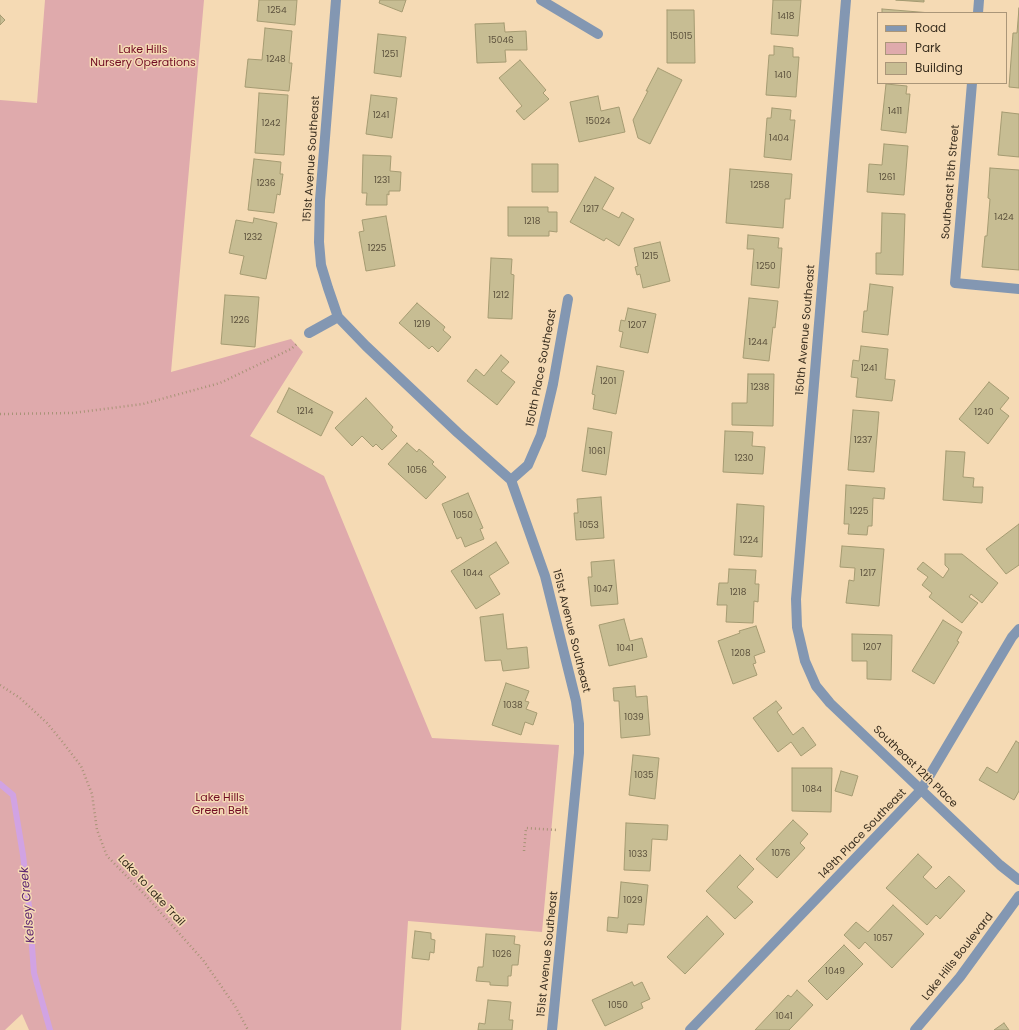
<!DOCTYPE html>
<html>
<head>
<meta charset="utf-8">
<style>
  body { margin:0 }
  #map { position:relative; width:1019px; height:1030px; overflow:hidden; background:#f5dab4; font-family:Poppins,sans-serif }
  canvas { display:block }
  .legend { position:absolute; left:877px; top:12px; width:130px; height:72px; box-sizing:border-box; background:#f5dab4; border:1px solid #aa9679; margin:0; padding:5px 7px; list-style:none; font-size:12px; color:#3a2f20 }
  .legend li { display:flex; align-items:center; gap:8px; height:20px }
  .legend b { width:20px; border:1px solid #aa9679 }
</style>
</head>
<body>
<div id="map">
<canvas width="1019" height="1030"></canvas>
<ul class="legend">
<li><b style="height:5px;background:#8397b2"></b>Road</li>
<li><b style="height:11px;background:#dfaaac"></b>Park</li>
<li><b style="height:11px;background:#c7bd93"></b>Building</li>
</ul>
</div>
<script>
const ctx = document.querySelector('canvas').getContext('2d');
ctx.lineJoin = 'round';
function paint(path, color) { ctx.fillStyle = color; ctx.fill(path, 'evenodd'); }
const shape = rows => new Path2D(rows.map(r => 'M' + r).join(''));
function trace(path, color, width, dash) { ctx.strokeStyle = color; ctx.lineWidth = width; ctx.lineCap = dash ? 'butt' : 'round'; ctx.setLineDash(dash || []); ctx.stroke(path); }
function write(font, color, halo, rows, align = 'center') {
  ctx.font = font + ' Poppins,sans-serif'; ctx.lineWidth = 3; ctx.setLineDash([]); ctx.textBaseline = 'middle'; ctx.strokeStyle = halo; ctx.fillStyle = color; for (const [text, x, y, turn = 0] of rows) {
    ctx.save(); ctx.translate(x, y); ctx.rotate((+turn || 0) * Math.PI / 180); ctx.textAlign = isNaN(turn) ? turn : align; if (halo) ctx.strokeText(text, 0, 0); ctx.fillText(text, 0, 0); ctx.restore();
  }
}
paint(shape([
  [45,0,204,0,171,372,291,339,303,352,250,436,324,476,432,738,559,745,542,932,408,921,401,1030,29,1030,22,1014,5,1030,0,1030,0,100,37,103]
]), '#dfaaac');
trace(shape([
  [0,784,13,795,23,855,29,907,34,973,50,1030]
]), '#d1a3e3', 6);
const building = shape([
  [259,0,297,0,295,25,257,21,259,0],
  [380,0,406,0,402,12,379,3,380,0],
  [773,0,801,0,798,36,771,34,773,0],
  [896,0,924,0,924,2,896,0],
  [1019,8,1019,88,1009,87,1013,33,1017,33,1019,8],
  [882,9,931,13,882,13,882,9],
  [667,10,694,10,695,63,667,63,667,10],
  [0,15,5,20,0,25,0,15],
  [504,23,505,32,526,31,527,50,505,50,506,62,477,63,475,24,504,23],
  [265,28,292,31,289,63,292,63,289,91,245,87,248,59,262,60,265,28],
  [378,34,406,37,401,77,374,73,378,34],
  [774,46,793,48,793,57,799,57,796,97,766,95,769,55,774,55,774,46],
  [520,60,546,90,543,93,549,99,524,120,516,111,522,106,499,78,520,60],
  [658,68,682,80,650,144,638,138,633,120,648,91,646,91,658,68],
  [886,84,907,86,906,94,910,94,906,133,881,130,886,84],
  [259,93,288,95,284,155,255,153,259,93],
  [371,95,397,98,392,138,366,134,371,95],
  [598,96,601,111,619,107,625,132,579,142,570,102,598,96],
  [772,108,791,110,790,120,795,120,791,160,764,157,767,118,771,118,772,108],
  [1002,112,1019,114,1019,157,998,155,1002,112],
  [884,144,908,146,904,195,867,192,869,164,882,165,884,144],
  [363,155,391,156,390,171,401,172,400,191,389,191,389,195,387,194,387,205,366,205,367,193,362,193,363,155],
  [254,159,281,162,280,174,283,174,280,195,277,194,274,213,248,210,254,159],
  [532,164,558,164,558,192,532,192,532,164],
  [990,168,1019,170,1019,270,982,267,985,236,987,236,990,199,988,198,990,168],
  [730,169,792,174,790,199,785,199,783,228,726,223,730,169],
  [595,177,614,188,602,209,619,218,622,212,634,219,619,246,606,238,604,241,570,222,595,177],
  [508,207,548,207,548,212,557,212,557,232,549,231,549,236,508,236,508,207],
  [882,213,905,214,903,275,876,274,876,253,881,253,882,213],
  [386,216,395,266,366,271,359,232,364,231,362,220,386,216],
  [254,218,277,223,266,279,240,274,244,256,229,253,236,220,253,223,254,218],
  [748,235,779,238,778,248,782,248,779,288,751,285,754,249,747,249,748,235],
  [660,242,670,281,643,288,640,274,637,275,635,267,638,266,634,248,660,242],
  [491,258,512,259,511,274,514,275,512,319,488,318,491,258],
  [870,284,893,287,888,335,862,332,864,311,867,311,870,284],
  [225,295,259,297,255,347,221,344,225,295],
  [749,298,778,301,775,328,773,327,769,361,743,358,749,298],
  [417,303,445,327,443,330,451,337,438,352,432,346,429,349,399,323,417,303],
  [628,308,656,314,648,353,620,347,623,332,619,331,621,320,625,321,628,308],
  [861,346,888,349,885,379,895,380,892,401,856,397,858,378,851,377,853,360,859,361,861,346],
  [501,355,509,362,501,371,515,382,497,405,467,381,476,369,484,376,501,355],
  [597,366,624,371,616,414,593,409,595,395,592,394,597,366],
  [748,374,774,374,773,426,732,425,732,403,747,403,748,374],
  [989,382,1009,398,1000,409,1009,416,988,444,959,419,989,382],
  [289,388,333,412,321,436,277,412,289,388],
  [366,398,393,427,391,430,397,436,382,450,376,444,373,447,362,436,352,446,335,428,366,398],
  [853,410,879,412,874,472,848,470,853,410],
  [588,428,612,432,606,475,582,471,588,428],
  [725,431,753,432,752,446,765,447,763,474,723,472,725,431],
  [407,443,417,452,419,449,434,462,432,464,446,477,426,499,388,464,407,443],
  [946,451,965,452,963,477,974,478,973,487,983,487,982,503,943,500,946,451],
  [846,485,885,488,884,499,873,498,872,526,868,526,867,535,848,534,849,524,844,524,846,485],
  [468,493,483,528,480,529,484,539,465,547,461,537,457,539,442,504,468,493],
  [601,497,604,538,576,540,574,513,578,513,577,499,601,497],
  [737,504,764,506,762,557,734,555,737,504],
  [1019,524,1019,565,1006,574,986,549,1019,524],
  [496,542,509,563,489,576,500,594,476,609,451,571,496,542],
  [842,546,884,549,879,606,846,603,849,580,854,581,855,568,840,567,842,546],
  [945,554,962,554,998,583,982,603,971,594,969,597,978,603,962,623,929,597,932,593,922,585,928,577,917,569,923,562,943,578,949,569,945,565,945,554],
  [614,560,618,604,591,606,588,577,592,577,591,562,614,560],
  [729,569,756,570,755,584,759,584,758,602,754,601,753,623,726,622,727,605,717,605,719,583,728,583,729,569],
  [503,614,507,649,527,647,529,668,503,671,501,660,485,661,480,617,503,614],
  [624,619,630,641,642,638,647,657,609,666,599,625,624,619],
  [943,620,962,632,957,641,959,642,934,684,912,671,943,620],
  [756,626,765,652,754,656,756,663,753,664,757,675,733,684,718,641,740,633,739,631,756,626],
  [852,634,892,635,891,680,867,679,867,661,852,661,852,634],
  [506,683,529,691,525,701,529,702,526,709,537,713,533,725,525,722,521,735,492,725,506,683],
  [635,686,636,697,647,696,650,735,621,738,619,701,614,701,613,688,635,686],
  [776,701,782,708,777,712,793,735,803,727,816,745,801,756,791,742,778,752,753,718,776,701],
  [1016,741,1019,743,1019,791,1014,800,979,780,987,767,997,773,1016,741],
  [633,755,659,758,655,799,629,795,633,755],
  [792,768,832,768,831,812,792,811,792,768],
  [841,771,858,776,852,796,835,791,841,771],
  [793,820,808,834,800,843,805,848,777,878,756,859,793,820],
  [626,823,668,825,667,840,652,839,650,871,624,870,626,823],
  [918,854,932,867,923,877,936,889,949,876,965,891,940,919,936,915,927,925,886,888,918,854],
  [740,855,754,869,737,887,753,902,735,919,706,891,740,855],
  [621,882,648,885,644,925,628,924,627,933,607,931,608,917,618,918,621,882],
  [893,905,924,934,892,968,865,942,859,949,844,935,856,922,868,932,893,905],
  [707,916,724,934,685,974,667,957,707,916],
  [415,931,431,933,431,939,435,940,434,953,430,952,429,960,412,958,415,931],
  [486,934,515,936,514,944,520,945,518,965,512,965,511,976,508,976,508,986,490,985,490,982,476,981,478,967,483,967,486,934],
  [844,945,863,964,827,1000,808,981,844,945],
  [632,982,634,986,642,982,650,999,641,1003,643,1008,605,1026,592,1000,632,982],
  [797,990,813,1005,789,1030,755,1030,788,995,791,997,797,990],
  [488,1000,511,1002,509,1020,513,1020,512,1030,478,1030,479,1023,485,1024,488,1000],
  [1004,1023,1009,1030,994,1030,1004,1023]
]);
paint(building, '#c7bd93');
trace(building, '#a59b72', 1);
trace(shape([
  [0,414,73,413,143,404,220,383,291,349,298,343],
  [0,685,20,698,47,723,61,740,81,766,92,794,97,830,107,856,145,895,203,960,235,1006,248,1030],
  [524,851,526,828,557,830]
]), '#a89377', 2.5, [1, 3]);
trace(shape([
  [336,0,320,200,319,242,321,265,328,288,338,317,366,346,458,433,511,480,545,576,576,701,579,724,579,753,552,1030],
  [541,0,598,34],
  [846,0,796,599,797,627,805,661,816,686,830,703,1000,865,1019,880],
  [978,13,979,0],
  [972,83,955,283,1019,289],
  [309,333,338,317],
  [511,480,528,465,541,435,553,384,568,299],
  [690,1030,921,790,1012,637,1019,629]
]), '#8397b2', 10);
trace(shape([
  [915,1030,960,977,1019,896]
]), '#8397b2', 10);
write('9px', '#5d523d', null, [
  ["1254",277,11],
  ["1418",786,17],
  ["15015",681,37],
  ["15046",501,41],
  ["1251",390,55],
  ["1248",276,60],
  ["1410",783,76],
  ["1411",895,112],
  ["1241",381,116],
  ["15024",598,122],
  ["1242",271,124],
  ["1404",779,139],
  ["1261",887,178],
  ["1231",382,181],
  ["1236",266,184],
  ["1258",760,186],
  ["1217",591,210],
  ["1424",1004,218],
  ["1218",532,222],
  ["1232",253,238],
  ["1225",377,249],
  ["1215",650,257],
  ["1250",766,267],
  ["1212",501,296],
  ["1226",240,321],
  ["1219",422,325],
  ["1207",637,326],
  ["1244",758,343],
  ["1241",869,369],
  ["1201",608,382],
  ["1238",760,388],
  ["1214",305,412],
  ["1240",984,413],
  ["1237",863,441],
  ["1061",597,452],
  ["1230",744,459],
  ["1056",417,471],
  ["1225",859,512],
  ["1050",463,516],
  ["1053",589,526],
  ["1224",749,541],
  ["1044",473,574],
  ["1217",868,574],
  ["1047",603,590],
  ["1218",738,593],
  ["1207",872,648],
  ["1041",625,649],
  ["1208",741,654],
  ["1038",513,706],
  ["1039",634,718],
  ["1035",644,776],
  ["1084",812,790],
  ["1076",781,854],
  ["1033",638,855],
  ["1029",633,901],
  ["1057",883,939],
  ["1026",502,955],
  ["1049",835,972],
  ["1050",618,1006],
  ["1041",784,1017]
]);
write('11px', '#710c23', '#f5dab4', [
  ["Lake Hills",143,50],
  ["Nursery Operations",143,63],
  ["Lake Hills",220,798],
  ["Green Belt",220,811]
]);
write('11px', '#3a2f20', '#f5dab4', [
  ["151st Avenue Southeast",312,159,-86],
  ["Southeast 15th Street",951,182,-85],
  ["150th Avenue Southeast",806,330,-85],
  ["150th Place Southeast",542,368,-79],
  ["151st Avenue Southeast",571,631,76],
  ["Southeast 12th Place",915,767,44],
  ["149th Place Southeast",863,834,-46],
  ["Lake to Lake Trail",151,891,47],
  ["151st Avenue Southeast",548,954,-84],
  ["Lake Hills Boulevard",958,957,-52]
]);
write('italic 12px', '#5e2772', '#f5dab4', [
  ["Kelsey Creek",28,905,-95]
]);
</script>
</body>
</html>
